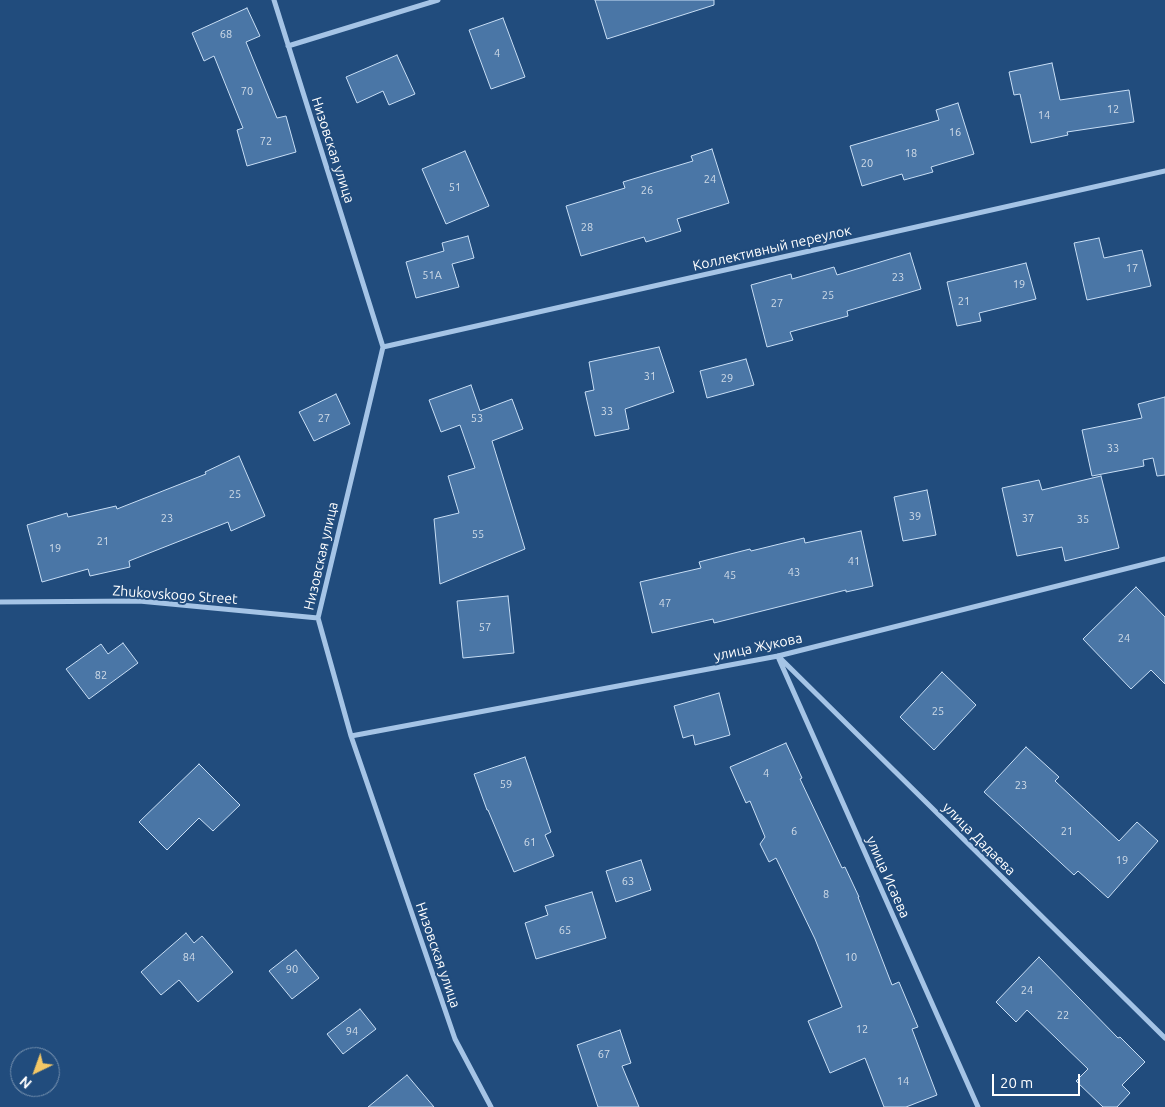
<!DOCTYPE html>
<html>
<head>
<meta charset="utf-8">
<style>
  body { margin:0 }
  #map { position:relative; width:1165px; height:1107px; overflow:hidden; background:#214c7d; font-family:Ubuntu,sans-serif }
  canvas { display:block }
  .north { position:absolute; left:10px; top:1047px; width:50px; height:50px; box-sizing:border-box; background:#214c7d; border:1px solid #7a94b1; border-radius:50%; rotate:222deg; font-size:14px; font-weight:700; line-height:20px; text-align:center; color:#fff }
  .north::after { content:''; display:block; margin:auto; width:18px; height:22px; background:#f3c766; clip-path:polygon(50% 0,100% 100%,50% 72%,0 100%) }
  .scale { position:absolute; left:992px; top:1074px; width:88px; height:22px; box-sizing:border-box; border:2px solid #fff; border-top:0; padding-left:6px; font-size:15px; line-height:18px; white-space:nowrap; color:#fff; -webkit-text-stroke:4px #214c7d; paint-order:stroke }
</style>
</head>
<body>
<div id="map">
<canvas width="1165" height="1107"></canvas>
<div class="north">N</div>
<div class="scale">20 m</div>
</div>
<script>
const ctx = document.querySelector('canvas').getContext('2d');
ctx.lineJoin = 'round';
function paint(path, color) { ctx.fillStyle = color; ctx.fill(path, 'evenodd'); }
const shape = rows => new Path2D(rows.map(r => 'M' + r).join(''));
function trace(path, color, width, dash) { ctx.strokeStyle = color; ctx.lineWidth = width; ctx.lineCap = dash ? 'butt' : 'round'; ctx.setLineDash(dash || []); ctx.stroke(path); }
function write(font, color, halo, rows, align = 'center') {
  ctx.font = font + ' Ubuntu,sans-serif'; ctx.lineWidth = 4; ctx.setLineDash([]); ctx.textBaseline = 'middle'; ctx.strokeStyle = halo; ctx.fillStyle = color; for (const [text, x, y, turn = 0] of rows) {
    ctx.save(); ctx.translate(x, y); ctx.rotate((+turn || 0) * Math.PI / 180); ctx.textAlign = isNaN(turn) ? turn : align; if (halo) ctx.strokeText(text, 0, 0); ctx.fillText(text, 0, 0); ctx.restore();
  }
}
const building = shape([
  [595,0,714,0,714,5,607,39,595,0],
  [247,8,260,36,246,42,277,118,286,116,296,152,247,166,237,130,243,128,214,56,204,61,192,33,247,8],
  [503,18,525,77,491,89,469,30,503,18],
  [397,55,415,94,389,105,383,91,357,103,346,77,397,55],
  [1052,63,1060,100,1129,90,1134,122,1067,132,1068,135,1031,143,1020,94,1014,95,1009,72,1052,63],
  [958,103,974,154,931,167,933,172,904,180,902,174,862,186,850,146,939,120,936,110,958,103],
  [712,149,729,203,677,219,681,231,646,242,644,237,581,256,566,206,625,188,623,182,693,161,691,156,712,149],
  [465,151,489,206,446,224,422,169,465,151],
  [468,236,474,258,452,264,459,287,416,298,406,262,444,251,442,243,468,236],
  [1099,238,1104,258,1142,250,1151,286,1087,300,1074,243,1099,238],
  [910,253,921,289,847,311,848,316,790,332,793,340,767,347,751,285,791,274,792,279,834,267,837,275,910,253],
  [1026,263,1036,299,979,313,981,321,957,326,947,282,1026,263],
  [659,347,674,392,625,409,629,429,595,436,585,392,594,390,589,362,659,347],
  [746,359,754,385,707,398,700,371,746,359],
  [471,385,480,411,512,399,523,429,492,441,525,549,440,584,434,519,459,513,448,476,475,468,460,425,441,432,429,400,471,385],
  [336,394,350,424,314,441,299,412,336,394],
  [1165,397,1165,475,1157,476,1153,458,1143,460,1144,466,1092,476,1082,430,1142,418,1138,404,1165,397],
  [239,456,265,516,231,531,228,522,129,561,130,567,90,576,88,569,42,582,27,525,67,513,68,517,116,506,117,509,206,474,205,472,239,456],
  [1101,476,1119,548,1065,561,1062,547,1017,556,1002,488,1039,480,1042,490,1101,476],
  [927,490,936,535,903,541,894,497,927,490],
  [861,531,873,586,846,592,846,590,714,623,713,619,652,633,640,582,701,568,699,562,750,549,751,551,804,538,805,543,861,531],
  [1136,587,1165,617,1165,684,1151,670,1131,689,1083,639,1136,587],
  [508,596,514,653,463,658,457,601,508,596],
  [123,643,138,663,89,699,66,669,101,644,108,654,123,643],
  [942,672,976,705,934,750,900,717,942,672],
  [719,693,730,735,695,745,693,735,683,738,674,706,719,693],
  [786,743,802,778,800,779,842,868,845,867,859,897,858,897,892,985,899,982,918,1027,912,1029,937,1095,906,1107,884,1107,865,1058,830,1073,808,1021,842,1007,815,939,776,858,769,862,760,844,765,837,750,801,746,803,730,767,786,743],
  [1026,747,1059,777,1055,781,1119,841,1137,822,1158,841,1108,898,1078,871,1074,875,984,792,1026,747],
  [525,757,551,832,545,835,554,856,514,872,488,810,487,810,474,774,525,757],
  [199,764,240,805,213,831,199,818,167,850,139,822,199,764],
  [641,860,651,890,616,902,606,871,641,860],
  [592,892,606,938,536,959,525,923,548,915,545,906,592,892],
  [186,933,194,943,202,936,233,972,198,1002,179,980,161,995,141,972,186,933],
  [296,950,319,978,292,999,269,971,296,950],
  [1039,957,1118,1038,1120,1037,1145,1062,1122,1085,1130,1093,1117,1107,1103,1107,1076,1081,1088,1069,1027,1010,1016,1022,996,1002,1039,957],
  [360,1009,376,1029,343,1054,327,1034,360,1009],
  [620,1030,631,1063,622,1066,639,1107,598,1107,577,1045,620,1030],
  [407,1075,434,1107,368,1107,407,1075]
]);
paint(building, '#4a76a6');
trace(building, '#c8def5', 1);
trace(shape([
  [274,0,383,347,318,618,351,736,455,1039,491,1107],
  [288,46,438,0],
  [383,347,1165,171],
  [0,602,139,601,318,618],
  [778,656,1165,1038],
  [779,659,978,1107],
  [351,736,778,656,1165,559]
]), '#a5c4e6', 5);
write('11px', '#d2dde9', null, [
  ["68",226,34],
  ["4",497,53],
  ["70",247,91],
  ["12",1113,109],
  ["14",1044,115],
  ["16",955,132],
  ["72",266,141],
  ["18",911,153],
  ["20",867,163],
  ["24",710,179],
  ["51",455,187],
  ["26",647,190],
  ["28",587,227],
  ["17",1132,268],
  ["51А",432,275],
  ["23",898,277],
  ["19",1019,284],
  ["25",828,295],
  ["21",964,301],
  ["27",777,303],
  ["31",650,376],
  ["29",727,378],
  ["33",607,411],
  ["27",324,418],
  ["53",477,418],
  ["33",1113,448],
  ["25",235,494],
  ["39",915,516],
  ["23",167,518],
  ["37",1028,518],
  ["35",1083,519],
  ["55",478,534],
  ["21",103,541],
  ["19",55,548],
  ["41",854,561],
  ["43",794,572],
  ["45",730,575],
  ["47",665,603],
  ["57",485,627],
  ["24",1124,638],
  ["82",101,675],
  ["25",938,711],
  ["4",766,773],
  ["59",506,784],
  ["23",1021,785],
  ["6",794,831],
  ["21",1067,831],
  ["61",530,842],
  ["19",1122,860],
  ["63",628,881],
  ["8",826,894],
  ["65",565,930],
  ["84",189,957],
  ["10",851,957],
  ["90",292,969],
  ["24",1027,990],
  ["22",1063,1015],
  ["12",862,1029],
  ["94",352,1031],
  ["67",604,1054],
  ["14",903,1081]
]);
write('14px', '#fff', '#214c7d', [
  ["Низовская улица",333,150,72],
  ["Коллективный переулок",772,248,-13],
  ["Низовская улица",321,556,-77],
  ["Zhukovskogo Street",175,595,4],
  ["улица Жукова",758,647,-12],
  ["улица Дадаева",979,839,45],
  ["улица Исаева",888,877,66],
  ["Низовская улица",438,955,71]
]);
</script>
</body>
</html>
